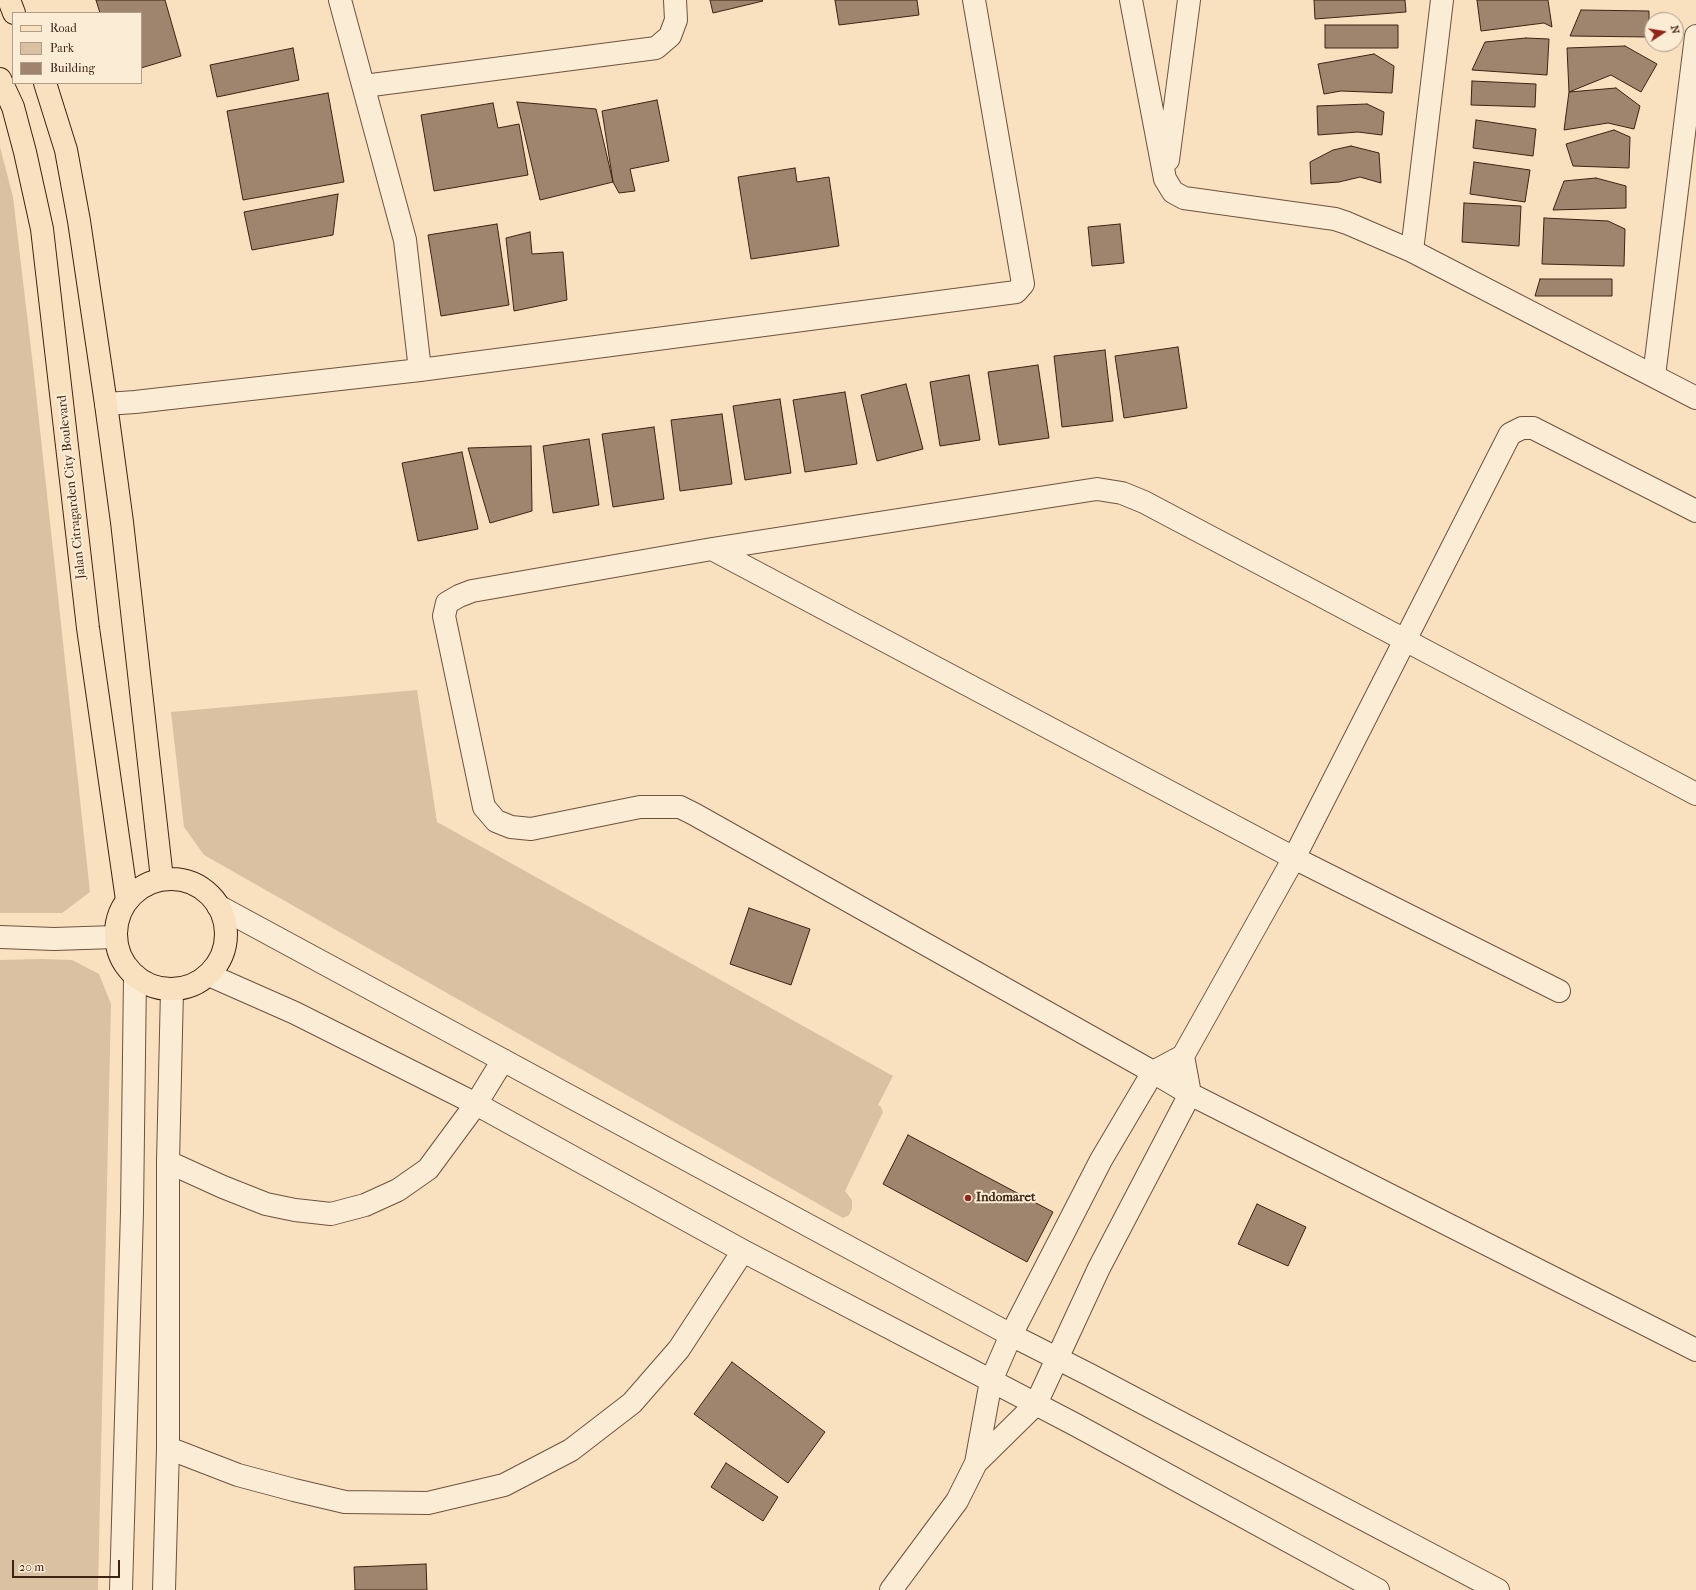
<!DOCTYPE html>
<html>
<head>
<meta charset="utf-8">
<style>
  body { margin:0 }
  #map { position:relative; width:1696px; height:1590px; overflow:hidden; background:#f9e1bf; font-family:"IM FELL French Canon",serif }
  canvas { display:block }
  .legend { position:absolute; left:12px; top:12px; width:130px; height:72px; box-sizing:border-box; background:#fbecd5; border:1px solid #af9b88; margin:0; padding:5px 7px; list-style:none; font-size:12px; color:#3e2214 }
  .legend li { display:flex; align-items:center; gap:8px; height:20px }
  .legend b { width:20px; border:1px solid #af9b88 }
  .north { position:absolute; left:1644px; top:12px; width:40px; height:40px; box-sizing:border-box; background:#fbecd5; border:1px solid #af9b88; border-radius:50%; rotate:78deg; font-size:11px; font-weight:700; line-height:16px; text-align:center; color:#3e2214 }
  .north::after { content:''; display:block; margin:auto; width:14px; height:18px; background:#8f2418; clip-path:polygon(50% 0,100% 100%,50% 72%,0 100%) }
  .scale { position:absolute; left:12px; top:1560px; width:108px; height:18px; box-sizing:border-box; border:2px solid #3e2214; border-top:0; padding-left:5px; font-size:12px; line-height:14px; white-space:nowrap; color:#3e2214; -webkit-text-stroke:3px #fbecd5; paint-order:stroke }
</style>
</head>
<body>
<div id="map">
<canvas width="1696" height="1590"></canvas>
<ul class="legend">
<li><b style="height:5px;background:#f9e1bf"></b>Road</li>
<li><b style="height:11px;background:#d9c1a2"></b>Park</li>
<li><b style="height:11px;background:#9f856d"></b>Building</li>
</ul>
<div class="north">N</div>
<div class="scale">20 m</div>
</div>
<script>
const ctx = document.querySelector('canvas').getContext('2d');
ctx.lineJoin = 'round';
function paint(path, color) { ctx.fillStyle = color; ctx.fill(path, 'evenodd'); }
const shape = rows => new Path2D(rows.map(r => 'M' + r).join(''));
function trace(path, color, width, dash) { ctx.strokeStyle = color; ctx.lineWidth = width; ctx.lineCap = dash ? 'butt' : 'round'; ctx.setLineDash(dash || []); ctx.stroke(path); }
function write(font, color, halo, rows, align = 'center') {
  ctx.font = font + ' "IM FELL French Canon",serif'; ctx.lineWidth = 4; ctx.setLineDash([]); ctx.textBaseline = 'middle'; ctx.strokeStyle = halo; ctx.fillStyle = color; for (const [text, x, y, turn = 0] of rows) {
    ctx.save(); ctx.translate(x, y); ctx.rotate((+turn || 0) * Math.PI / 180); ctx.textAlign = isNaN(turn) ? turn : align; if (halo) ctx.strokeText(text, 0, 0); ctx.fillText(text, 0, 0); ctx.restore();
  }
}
paint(shape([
  [0,147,13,197,34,374,90,892,62,913,0,913],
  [417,690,437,822,893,1076,878,1105,881,1107,883,1112,845,1191,852,1200,852,1209,849,1215,843,1218,204,855,184,827,171,712],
  [41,959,72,960,99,974,111,1004,98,1590,0,1590,0,960]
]), '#d9c1a2');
const building = shape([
  [96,0,165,0,181,56,141,68,141,13,100,13,96,0],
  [710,0,762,0,763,1,713,13,710,0],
  [835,0,917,0,919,15,839,25,835,0],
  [1314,0,1405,0,1406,12,1315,19,1314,0],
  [1477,0,1548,0,1552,27,1544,23,1481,31,1477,0],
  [1581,10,1649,11,1649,37,1570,36,1581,10],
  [1325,25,1398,25,1398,48,1325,48,1325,25],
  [1526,38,1549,39,1547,75,1472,70,1485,42,1526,38],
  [1625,46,1657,64,1641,92,1611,75,1569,92,1567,48,1625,46],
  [293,48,299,80,217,97,210,65,293,48],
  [1374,54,1394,66,1392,93,1341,91,1324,94,1318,64,1374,54],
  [1472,81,1536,84,1535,107,1471,105,1472,81],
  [1616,88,1640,106,1634,129,1608,123,1564,130,1569,92,1616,88],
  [328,93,344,182,243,200,227,111,328,93],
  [657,100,669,161,630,169,635,191,619,193,613,182,602,111,657,100],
  [517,102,596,109,613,182,540,200,517,102],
  [493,103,498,128,519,124,528,175,434,191,421,115,493,103],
  [1367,104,1384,112,1382,135,1358,132,1318,135,1317,106,1367,104],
  [1476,120,1536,129,1533,156,1473,148,1476,120],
  [1614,130,1630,137,1629,168,1573,166,1566,144,1614,130],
  [1351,146,1379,153,1381,183,1360,177,1339,182,1311,184,1310,162,1333,150,1351,146],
  [1474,162,1530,170,1525,202,1470,194,1474,162],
  [795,168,797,182,829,177,839,246,751,259,738,177,795,168],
  [1596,178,1626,186,1626,208,1553,210,1564,181,1596,178],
  [338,194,333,235,252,250,244,212,338,194],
  [1464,203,1521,206,1519,246,1462,242,1464,203],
  [1544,218,1608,221,1625,229,1624,266,1542,264,1544,218],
  [497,224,509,305,441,316,428,235,497,224],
  [1120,224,1124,263,1092,266,1088,227,1120,224],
  [530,232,532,254,563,252,567,300,514,311,506,238,530,232],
  [1540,279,1612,279,1612,296,1535,296,1540,279],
  [1178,347,1187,408,1124,418,1115,356,1178,347],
  [1105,350,1113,421,1062,427,1054,356,1105,350],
  [1038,365,1049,438,999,445,988,372,1038,365],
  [969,375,980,440,940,446,930,382,969,375],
  [906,384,923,449,877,461,861,395,906,384],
  [845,392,857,464,805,472,793,400,845,392],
  [780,399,791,473,745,480,733,406,780,399],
  [722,414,732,484,680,491,671,420,722,414],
  [654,427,664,499,613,507,602,434,654,427],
  [589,439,599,505,553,513,543,446,589,439],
  [531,446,532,511,490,523,468,448,531,446],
  [462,452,478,529,418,541,402,463,462,452],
  [749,908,810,929,791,985,730,964,749,908],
  [908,1135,1053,1212,1027,1262,883,1184,908,1135],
  [1257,1204,1306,1227,1288,1266,1238,1244,1257,1204],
  [732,1362,825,1432,788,1483,694,1414,732,1362],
  [726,1463,778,1497,763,1521,711,1487,726,1463],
  [426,1564,427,1590,355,1590,354,1567,426,1564]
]);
paint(building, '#9f856d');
trace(building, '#3e2214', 1);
const minor = shape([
  [340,0,405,240,420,370],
  [1131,0,1165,179,1173,192,1184,198,1335,219,1347,223,1412,251,1696,398],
  [364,86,656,48,670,36,676,20,675,0],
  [1168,160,1189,0],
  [1412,251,1442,0],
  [1654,376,1696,36],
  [106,404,135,402,420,370,1016,292,1023,284,974,0],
  [712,549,1294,858,1559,991],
  [1696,794,1144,502,1122,493,1097,489,712,549,472,591,459,596,447,603,444,616,484,807,496,821,511,827,531,829,640,807,680,807,694,814,1153,1072,1190,1094,1696,1350],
  [218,906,1011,1335,1090,1375,1498,1590],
  [0,937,54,939,115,937],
  [209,975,295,1013,476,1104,743,1251,1076,1425,1378,1590],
  [168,1162,223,1187,266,1204,295,1210,331,1214,365,1205,398,1190,428,1169,476,1104,503,1060],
  [168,1448,238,1475,294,1490,345,1502,428,1503,504,1485,571,1450,632,1403,679,1349,743,1251],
  [976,1463,1036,1404,1099,1268,1190,1094,1183,1056],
  [121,1590,132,1212,135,976],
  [164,1590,168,1448,168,1162,172,990],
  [891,1590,957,1501,976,1463,991,1381,1011,1335,1101,1160,1153,1072,1183,1056,1294,858,1510,434,1522,428,1533,428,1696,511]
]);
const major = shape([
  [9,0,14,13],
  [0,79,13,107,25,152,42,229,88,628,127,900],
  [45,83,66,150,79,221,106,404,122,522,162,879],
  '116 934a55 55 0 1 1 110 0a55 55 0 1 1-110 0Z'
]);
trace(minor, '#6d523f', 24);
trace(major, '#3e2214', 24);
trace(minor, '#fbecd5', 22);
trace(major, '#f9e1bf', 22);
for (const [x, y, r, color] of [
  [968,1198,4,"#8f2418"]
]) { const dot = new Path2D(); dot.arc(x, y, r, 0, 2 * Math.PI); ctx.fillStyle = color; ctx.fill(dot); trace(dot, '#fbecd5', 1.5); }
write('13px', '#3e2214', '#fbecd5', [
  ["Jalan Citragarden City Boulevard",72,487,-96]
]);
write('bold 13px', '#3e2214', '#fbecd5', [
  ["Indomaret",976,1198]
], 'left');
</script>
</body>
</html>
